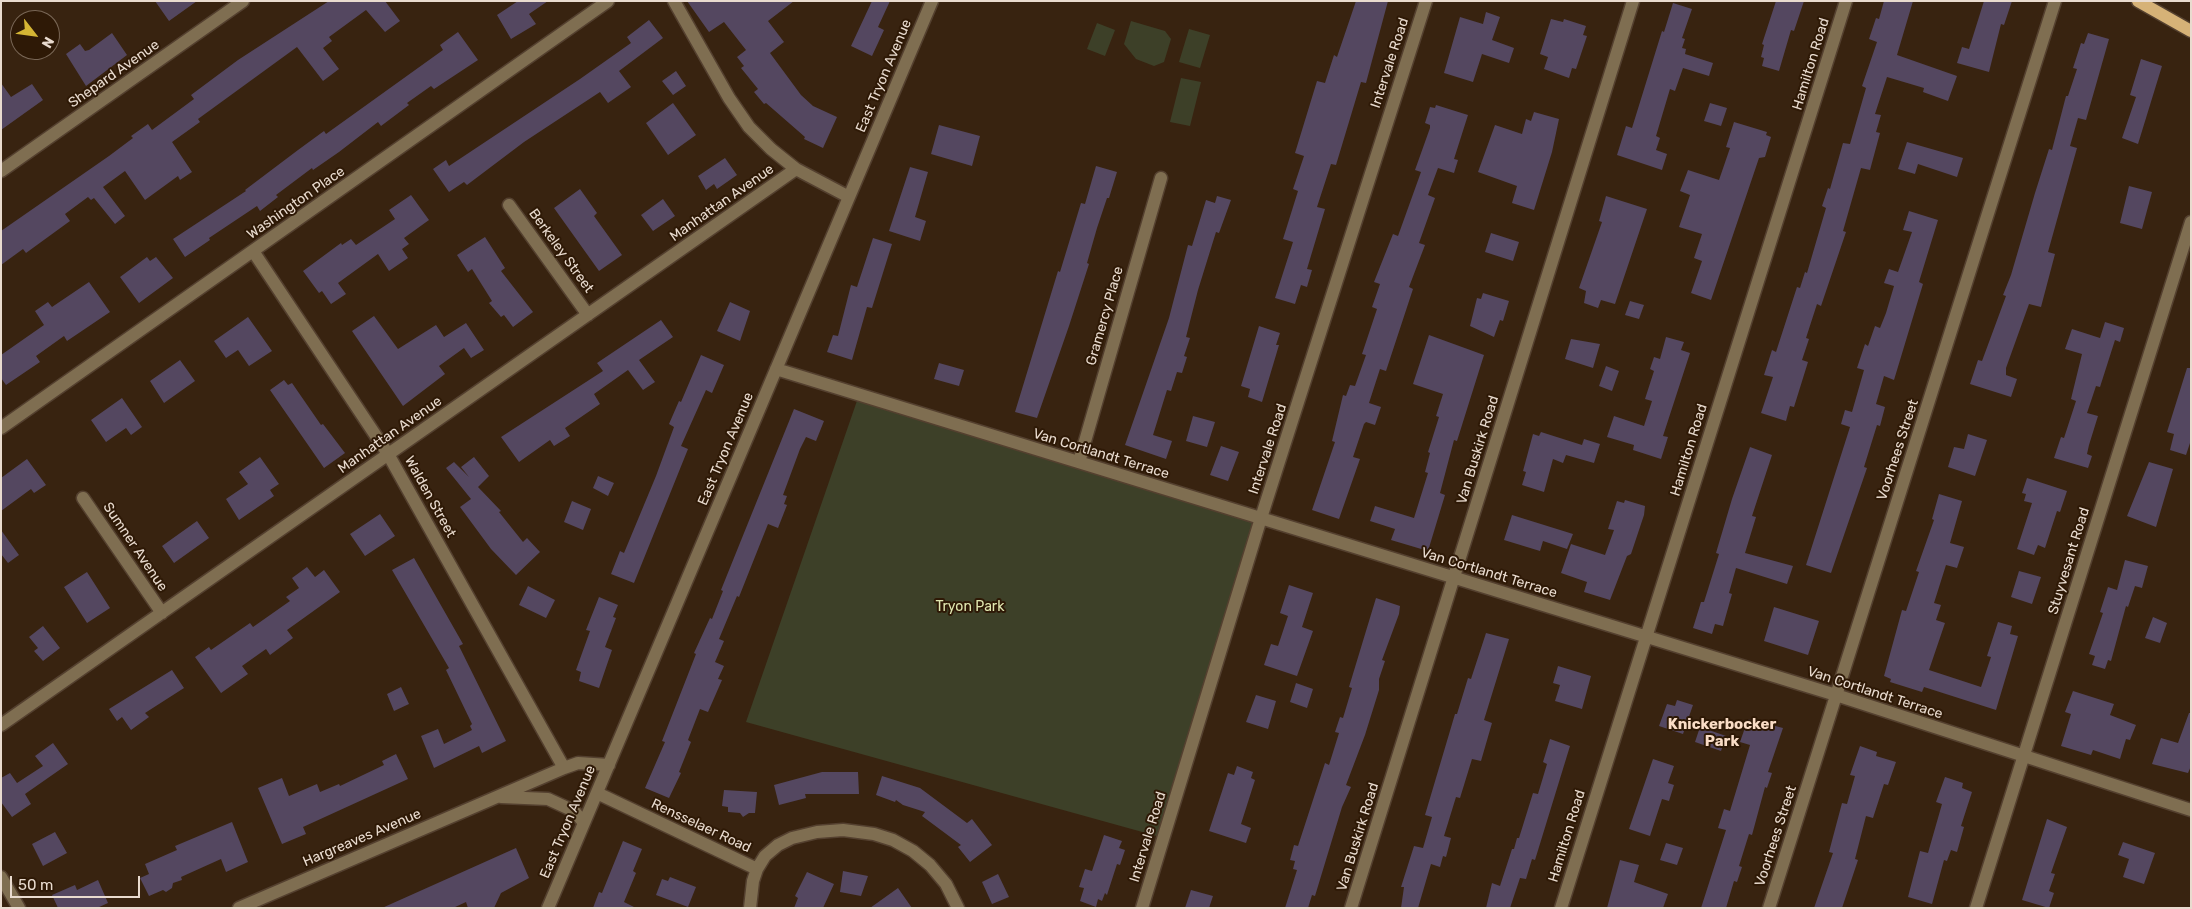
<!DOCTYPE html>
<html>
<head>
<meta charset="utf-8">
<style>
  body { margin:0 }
  #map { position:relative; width:2192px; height:909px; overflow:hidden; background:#382310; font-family:Rubik,sans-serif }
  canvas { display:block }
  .frame { position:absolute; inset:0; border:2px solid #e9dbcf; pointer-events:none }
  .north { position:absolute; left:10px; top:10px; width:50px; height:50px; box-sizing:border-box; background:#2e1906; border:1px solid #796756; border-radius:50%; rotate:120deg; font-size:14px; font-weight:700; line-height:20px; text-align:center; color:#e9dbcf }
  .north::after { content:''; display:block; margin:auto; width:18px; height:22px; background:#d5b534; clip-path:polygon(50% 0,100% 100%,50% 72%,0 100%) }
  .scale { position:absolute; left:10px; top:876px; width:130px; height:22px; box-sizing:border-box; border:2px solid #e9dbcf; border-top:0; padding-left:6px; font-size:15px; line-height:18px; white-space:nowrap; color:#e9dbcf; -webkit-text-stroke:4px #2e1906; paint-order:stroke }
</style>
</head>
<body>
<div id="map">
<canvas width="2192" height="909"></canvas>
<div class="frame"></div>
<div class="north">N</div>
<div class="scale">50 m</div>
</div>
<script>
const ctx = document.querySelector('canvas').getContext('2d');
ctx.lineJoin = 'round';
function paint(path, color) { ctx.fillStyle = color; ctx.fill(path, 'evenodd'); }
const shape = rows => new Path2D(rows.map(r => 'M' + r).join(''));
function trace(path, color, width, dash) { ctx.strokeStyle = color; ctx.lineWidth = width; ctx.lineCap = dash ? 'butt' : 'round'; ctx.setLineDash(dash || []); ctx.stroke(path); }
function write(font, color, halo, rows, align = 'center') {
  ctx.font = font + ' Rubik,sans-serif'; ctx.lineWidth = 4; ctx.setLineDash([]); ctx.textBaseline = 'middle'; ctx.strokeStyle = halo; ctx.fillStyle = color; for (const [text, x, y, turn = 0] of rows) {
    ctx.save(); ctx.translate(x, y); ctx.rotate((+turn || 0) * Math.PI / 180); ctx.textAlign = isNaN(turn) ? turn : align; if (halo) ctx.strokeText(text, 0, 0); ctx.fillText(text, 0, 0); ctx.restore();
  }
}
paint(shape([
  [1131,21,1165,31,1171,39,1164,62,1154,66,1136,59,1124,44],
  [1097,23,1115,30,1105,56,1087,49],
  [1189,29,1210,35,1200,68,1179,62],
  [1181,78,1201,82,1190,126,1170,122],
  [859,395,1261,518,1164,838,746,722]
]), '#3d4028');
paint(shape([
  [155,1,197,1,169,21],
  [329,1,385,1,400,21,385,32,366,10,329,37,332,41,323,48,339,69,323,81,297,47,198,119,200,122,172,142,192,172,180,180,178,176,145,200,125,171,103,187,125,216,115,224,94,198,91,200,88,197,65,214,70,221,26,253,23,249,1,265,1,231,109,156,133,138,131,136,148,124,152,130,194,99,191,95,238,60],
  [518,1,548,1,529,14,536,24,511,39,497,15],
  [687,1,794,1,768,21,784,42,770,53,801,95,813,106,837,117,823,148,804,139,805,137,766,103,764,104,754,92,758,89,741,68,744,66,737,57,746,50,724,22,709,32],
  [872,1,890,1,878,27,884,30,872,56,851,46],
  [1356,1,1388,1,1366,83,1361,82,1336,165,1331,164,1317,207,1325,209,1307,269,1312,270,1307,287,1301,285,1295,304,1275,298,1293,242,1283,239,1298,191,1293,189,1304,156,1295,153,1317,81,1325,83,1334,55,1337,57],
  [1776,1,1804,1,1794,31,1791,30,1779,71,1762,66,1764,58,1761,57,1764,45,1762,44],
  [1884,1,1913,1,1897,55,1957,76,1948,101,1923,92,1924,88,1887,77,1875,114,1881,115,1876,132,1880,133,1870,170,1861,168,1843,231,1846,232,1821,306,1817,304,1806,338,1809,339,1802,360,1808,362,1794,407,1790,406,1786,421,1761,413,1773,377,1764,375,1772,350,1776,352,1797,287,1800,288,1805,272,1807,273,1826,208,1822,206,1828,188,1830,189,1843,143,1850,144,1866,88,1862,86,1877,42,1869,39,1876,18,1879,19],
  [1984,1,2012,1,2004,25,2001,24,1989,72,1957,63,1962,47,1969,49],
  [1673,3,1692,9,1682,38,1685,39,1682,48,1686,49,1685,54,1713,63,1709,76,1683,68,1675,91,1670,89,1656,136,1660,138,1656,150,1667,154,1662,170,1617,155,1626,126,1632,128,1662,31,1664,32],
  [1486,12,1500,17,1492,40,1514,48,1509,63,1482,54,1473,82,1444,73,1460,17,1483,24],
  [1551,19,1563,22,1564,19,1586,26,1583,35,1587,36,1576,69,1572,68,1569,78,1544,69,1548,57,1540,54],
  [649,20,663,38,619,71,631,87,608,103,600,92,524,142,467,185,464,182,449,192,433,169,446,160,449,166,580,79,631,43,627,37],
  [458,32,478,60,434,89,431,86,407,103,409,105,381,126,378,122,339,152,313,170,312,168,276,195,278,197,260,211,257,206,209,238,210,240,185,257,173,239,246,191,245,190,298,150,324,131,326,134,443,50,440,45],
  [112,33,127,55,86,86,66,54,80,44,85,51,89,50],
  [2088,33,2109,39,2086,120,2078,118,2070,146,2077,148,2048,252,2055,254,2041,307,2029,304,2006,368,2006,375,2017,379,2011,397,1970,384,1978,360,1982,361,2006,296,2003,295,2011,275,2035,193,2049,149,2052,150,2066,96,2068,96,2077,69,2073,68,2081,43,2084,44],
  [2141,59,2162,66,2138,144,2122,138,2136,97,2130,95],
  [676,71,686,86,673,95,662,81],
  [1,83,11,97,32,84,43,100,1,130],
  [673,103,696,135,668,155,646,123],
  [1710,103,1727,108,1721,126,1704,121],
  [1436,105,1468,115,1454,159,1458,160,1454,173,1438,168,1428,195,1435,198,1419,243,1425,245,1409,287,1413,289,1386,371,1380,369,1369,403,1381,407,1375,425,1366,422,1364,424,1353,457,1360,459,1339,519,1312,510,1335,442,1332,441,1343,395,1346,396,1350,385,1355,386,1366,355,1362,354,1377,309,1372,307,1380,284,1374,282,1393,234,1398,236,1421,172,1415,170,1430,128,1430,125,1425,123,1430,107,1435,108],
  [1534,112,1559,119,1552,152,1534,210,1512,203,1517,186,1478,172,1495,125,1522,134,1526,119,1531,121],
  [1734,122,1767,132,1766,135,1771,137,1765,157,1759,158,1711,300,1691,293,1702,261,1694,258,1702,234,1679,227,1690,195,1680,191,1688,170,1719,180,1730,148,1726,147],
  [939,125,980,136,972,166,931,154],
  [1907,142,1963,158,1957,177,1918,164,1915,174,1898,169],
  [725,158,737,175,717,189,714,184,706,190,698,176],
  [1096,166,1117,172,1109,198,1107,198,1097,228,1087,263,1089,264,1069,326,1037,418,1015,412,1058,271,1060,272,1081,203,1085,204],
  [910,167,928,172,915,217,926,221,920,241,889,231],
  [2129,186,2152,192,2142,229,2120,223],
  [580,189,597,213,594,216,622,255,599,271,554,208],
  [411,195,429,220,404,238,409,244,402,249,408,258,389,271,378,254,338,283,346,294,331,304,322,291,319,293,303,271,341,243,342,245,351,239,356,245,395,219,389,210],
  [1217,196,1231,200,1219,233,1216,232,1198,290,1186,337,1190,338,1184,356,1187,357,1182,373,1177,372,1171,391,1167,390,1153,435,1172,441,1166,459,1125,445,1169,318,1188,245,1192,246,1206,200,1215,203],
  [1606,196,1647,209,1615,304,1601,300,1598,308,1584,303,1586,291,1579,288,1602,222,1599,221],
  [663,199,675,216,653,231,641,215],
  [1909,211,1938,220,1919,282,1923,284,1894,380,1884,376,1876,404,1885,407,1880,426,1877,425,1864,467,1867,468,1831,573,1806,565,1850,427,1841,424,1845,410,1852,412,1864,370,1857,368,1865,344,1868,346,1875,326,1880,328,1886,313,1894,286,1884,283,1889,269,1898,272,1912,232,1903,230],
  [1491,233,1519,242,1513,261,1485,252],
  [485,237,505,268,501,271,533,312,513,327,504,315,501,317,489,303,492,301,472,269,468,272,457,255],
  [873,238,892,244,872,308,867,307,852,360,827,352,833,335,838,336,851,285,857,287],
  [147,257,150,261,156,257,173,278,139,303,120,277],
  [89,282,110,312,67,341,64,336,36,356,40,362,6,385,1,378,1,355,44,325,35,311,48,302,52,307],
  [1483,293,1509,301,1503,321,1500,320,1494,337,1470,326,1477,298,1481,299],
  [1630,301,1644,305,1639,319,1625,315],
  [730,302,750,311,740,341,717,331],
  [374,316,398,349,436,325,444,337,466,323,484,350,471,358,464,348,439,366,445,374,403,406,352,331],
  [248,317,272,351,249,366,238,350,226,358,214,341],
  [661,320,673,337,639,360,655,382,643,390,628,370,594,394,600,404,565,428,570,436,554,446,550,440,519,462,501,437,603,371,597,363],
  [2105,322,2124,328,2120,342,2115,340,2100,387,2096,386,2087,413,2098,416,2089,445,2087,454,2092,456,2088,468,2054,458,2061,437,2064,438,2076,401,2071,399,2082,354,2065,349,2072,329,2100,338],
  [1259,326,1280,333,1276,345,1279,345,1262,402,1248,397,1250,389,1241,386],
  [1429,335,1484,355,1457,441,1454,440,1440,493,1445,495,1428,551,1391,540,1395,529,1370,521,1375,506,1414,518,1428,473,1425,472,1430,453,1428,452,1439,417,1436,416,1443,394,1413,384],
  [1666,337,1684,342,1681,350,1690,353,1663,436,1668,437,1661,459,1633,450,1634,445,1607,437,1614,416,1644,426,1652,401,1645,399,1654,371,1650,369,1654,357,1660,359],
  [1571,339,1600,344,1593,368,1565,359],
  [701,355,724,365,712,393,706,390,681,446,688,449,634,583,611,574,620,551,624,553,656,476,674,427,669,424,679,401,681,402],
  [180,360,195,381,164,403,150,381],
  [939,363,964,370,959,386,934,379],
  [1606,366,1619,371,1612,391,1599,386],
  [2187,368,2191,368,2191,440,2186,455,2170,450,2174,434,2167,432],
  [284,380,288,385,292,383,321,425,323,424,345,453,324,468,270,390],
  [122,398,142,427,131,435,126,428,106,442,91,420],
  [794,409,824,421,816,441,806,437,800,449,783,495,787,496,784,504,787,505,778,528,768,524,739,597,737,596,719,639,724,641,715,662,724,666,718,679,722,680,708,712,700,709,688,740,691,742,679,772,681,773,669,798,645,788,665,742,662,741,696,654,694,653,710,618,712,619,723,591,721,590],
  [1193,416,1215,422,1207,447,1186,441],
  [1541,432,1582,445,1584,439,1600,444,1594,463,1566,455,1563,463,1553,459,1544,492,1522,485,1526,472,1523,471,1533,434,1539,436],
  [1968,434,1987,440,1975,476,1948,467,1954,447,1964,449],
  [1221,446,1239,452,1228,481,1210,475],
  [1750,447,1772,455,1752,516,1756,517,1745,553,1793,566,1787,584,1736,568,1729,593,1732,594,1723,626,1715,624,1712,634,1693,628,1701,602,1704,602,1719,554,1716,553,1732,499],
  [260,457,279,484,270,490,274,496,239,520,226,499,248,484,239,472],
  [474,457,489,476,478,487,501,511,499,512,523,542,527,538,540,552,516,575,491,549,460,507,471,499,446,468,454,462,469,477,461,467],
  [27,459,46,485,34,493,31,489,1,511,1,478],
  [2149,462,2173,469,2156,527,2127,516],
  [598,476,614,483,608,496,593,488],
  [2027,478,2067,491,2060,512,2057,511,2045,548,2038,545,2034,555,2017,549,2032,503,2024,501,2026,494,2022,493],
  [1939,494,1962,501,1950,543,1964,547,1957,568,1946,565,1934,603,1941,605,1936,620,1945,623,1929,670,1981,687,1991,657,1987,656,1998,622,2012,626,2010,634,2018,636,1996,710,1924,687,1922,692,1890,682,1891,679,1884,676,1902,610,1906,611,1919,572,1916,571,1934,520,1932,519],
  [1625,500,1645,506,1644,515,1631,554,1627,556,1610,600,1584,592,1587,582,1561,573,1571,544,1605,555,1614,530,1608,529,1617,501,1624,503],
  [572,501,591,509,583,530,564,522],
  [380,514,395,536,365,556,350,534],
  [1512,515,1573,534,1567,549,1543,541,1540,551,1504,540],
  [197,521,209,538,174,563,162,546],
  [1,530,19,555,8,563,1,554],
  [414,558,463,644,459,646,506,741,482,753,479,746,434,768,421,736,438,729,444,744,472,730,470,726,472,724,446,670,449,668,392,570],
  [2125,560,2148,566,2142,588,2135,586,2128,607,2126,606,2111,661,2108,660,2105,669,2092,665,2095,656,2089,654,2103,613,2100,612,2108,587,2117,590],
  [307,567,315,577,324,570,340,592,287,630,293,638,270,655,266,649,242,666,248,674,221,693,195,657,209,647,211,650,250,623,253,627,290,601,286,597,299,588,292,578],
  [2019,571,2041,577,2032,604,2011,597],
  [87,572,110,608,87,623,64,587],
  [1289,585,1313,593,1302,627,1313,631,1297,676,1264,665,1271,644,1278,646,1288,616,1280,613],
  [528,586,555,600,546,618,519,605],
  [599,597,618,605,613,617,616,618,605,647,612,650,599,688,579,681,581,672,576,670,590,631,586,630],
  [1376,598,1400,606,1399,614,1382,660,1385,661,1379,679,1379,690,1365,735,1346,785,1351,787,1342,807,1315,896,1312,895,1308,908,1285,908,1297,870,1293,869,1295,861,1290,860,1294,845,1298,846,1325,763,1329,765,1339,733,1335,732,1340,717,1343,718,1352,688,1349,687],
  [1774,607,1819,621,1808,655,1764,641],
  [2153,617,2167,623,2160,643,2145,638],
  [43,626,60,648,43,661,34,651,38,648,29,637],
  [1486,633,1509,639,1484,720,1492,723,1481,761,1472,759,1460,798,1456,797,1444,836,1451,838,1446,857,1443,856,1440,867,1431,864,1418,908,1401,908,1404,887,1401,887,1414,846,1423,848,1432,817,1425,815,1455,714,1457,714,1468,678,1471,679],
  [1558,666,1591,676,1582,709,1555,701,1560,685,1553,683],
  [172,670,184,688,145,713,149,717,131,730,122,717,117,721,109,709],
  [1296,683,1313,689,1307,708,1290,702],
  [401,687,409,704,394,711,387,694],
  [2073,691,2114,704,2110,715,2136,725,2130,740,2126,739,2120,759,2093,750,2091,755,2061,746,2071,714,2065,712],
  [1256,695,1276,701,1268,729,1246,722],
  [1677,700,1693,705,1683,734,1659,726,1667,704,1675,706],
  [2189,713,2191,713,2191,766,2188,773,2152,764,2161,738,2178,743],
  [1748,719,1783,728,1768,772,1772,773,1767,788,1765,787,1752,835,1749,834,1739,866,1742,867,1737,882,1734,881,1726,908,1701,908,1726,830,1718,828,1724,809,1730,811,1750,745,1740,742],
  [1700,727,1726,736,1721,751,1695,742],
  [1550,739,1570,746,1535,860,1532,859,1526,879,1520,878,1510,908,1486,908,1492,883,1500,886,1512,849,1514,849,1517,838,1519,838,1533,793,1538,794,1547,764,1543,762],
  [53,743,68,764,25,794,31,804,12,817,1,802,1,778,10,773,17,783,43,766,35,756],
  [1860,746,1877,752,1876,756,1896,762,1888,785,1884,784,1873,818,1866,816,1855,859,1858,860,1842,908,1814,908,1833,853,1829,852,1842,803,1847,804,1855,776,1850,775],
  [396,754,408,779,303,827,306,834,282,844,258,788,282,778,289,796,317,784,320,792,339,784,340,786,384,765,382,761],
  [1653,759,1674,766,1668,783,1674,785,1669,801,1662,799,1650,836,1629,829],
  [1237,766,1253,772,1251,778,1255,780,1241,824,1251,828,1246,843,1209,831,1228,773,1234,775],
  [822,772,858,772,859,794,805,794,806,798,779,805,774,785],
  [882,776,920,788,967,823,972,819,992,845,970,862,958,847,961,845,922,816,925,812,903,805,896,800,895,802,876,795],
  [1945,777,1963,783,1962,788,1972,792,1961,826,1964,827,1957,852,1951,850,1947,861,1944,860,1932,904,1908,897,1920,851,1928,853,1942,804,1936,802],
  [724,790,757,792,755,813,749,813,743,817,740,813,728,812,728,807,722,806],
  [2047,819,2067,827,2051,873,2055,874,2049,891,2054,893,2049,908,2022,900],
  [232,822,248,862,226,872,221,859,181,877,182,880,173,883,172,888,166,892,163,890,149,896,140,878,149,874,145,864,177,850,175,846],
  [55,832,67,853,43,866,32,844],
  [1104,835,1122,841,1119,848,1125,850,1120,865,1117,864,1107,895,1105,893,1102,901,1098,899,1096,907,1080,901,1084,888,1079,887,1085,869,1092,871],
  [623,841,642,849,633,871,636,873,624,902,636,908,593,908,599,892,602,893],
  [2123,842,2155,853,2144,884,2123,877,2129,859,2118,855],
  [1666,843,1683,848,1677,865,1660,860],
  [516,848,529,878,501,893,494,908,468,908,466,902,453,908,382,908],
  [1620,860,1639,865,1634,882,1668,894,1663,908,1607,908],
  [843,871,868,876,861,896,840,892],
  [807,872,834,884,823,908,794,908,798,898,795,896],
  [998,874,1009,897,992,904,982,882],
  [670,877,696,887,688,907,656,895,662,879,668,881],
  [98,880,108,903,97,908,58,908,52,895,75,885,77,890],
  [898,888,912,908,870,908],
  [1191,890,1213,896,1209,908,1185,908]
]), '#544760');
const minor = shape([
  [674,1,729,98,749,127,771,149,796,169,849,197],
  [1,171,243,1],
  [509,205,588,315],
  [253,251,388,454,564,768],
  [776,369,1836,695,2191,810],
  [1,428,608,1],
  [1079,462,1161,178],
  [83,498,162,613],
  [1,725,796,169],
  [597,793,757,869],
  [501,797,548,799,574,811,584,823],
  [1,877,19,908],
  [239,908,564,768,578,763,609,765],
  [548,908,932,1],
  [750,908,753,881,757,869,765,856,778,845,792,838,817,832,843,830,874,834,893,840,913,851,930,865,946,884,958,908],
  [1142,908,1261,518,1426,1],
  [1351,908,1633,1],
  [1561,908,1846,1],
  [1769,908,2055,1],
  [1976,908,2191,222]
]);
const major = shape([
  [2138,1,2191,31]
]);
trace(minor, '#54402f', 15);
trace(major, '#54402f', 15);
trace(minor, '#7f6e51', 12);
trace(major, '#d6b277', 12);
write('14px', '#e9dbcf', '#2e1906', [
  ["Intervale Road",1390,63,-72],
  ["Hamilton Road",1811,64,-73],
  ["Shepard Avenue",114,74,-35],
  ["East Tryon Avenue",884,76,-67],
  ["Washington Place",296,203,-35],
  ["Manhattan Avenue",722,203,-35],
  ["Berkeley Street",561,251,54],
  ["Gramercy Place",1105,316,-74],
  ["Manhattan Avenue",390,435,-35],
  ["East Tryon Avenue",726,449,-67],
  ["Intervale Road",1268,449,-72],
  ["Van Buskirk Road",1478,450,-73],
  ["Hamilton Road",1689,450,-73],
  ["Voorhees Street",1898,450,-72],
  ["Van Cortlandt Terrace",1101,454,17],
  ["Walden Street",430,497,61],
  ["Sumner Avenue",135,547,56],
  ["Stuyvesant Road",2069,561,-73],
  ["Van Cortlandt Terrace",1489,573,17],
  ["Van Cortlandt Terrace",1875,693,18],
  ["East Tryon Avenue",568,822,-67],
  ["Rensselaer Road",701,826,25],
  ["Hamilton Road",1567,836,-73],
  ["Voorhees Street",1776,836,-72],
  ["Intervale Road",1148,837,-73],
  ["Van Buskirk Road",1358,837,-73],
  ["Hargreaves Avenue",362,838,-23]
]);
write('14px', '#e0e7b0', '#2e1906', [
  ["Tryon Park",970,607]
]);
write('bold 15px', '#faddc6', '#2e1906', [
  ["Knickerbocker",1722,725],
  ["Park",1722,742]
]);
</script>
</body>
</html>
